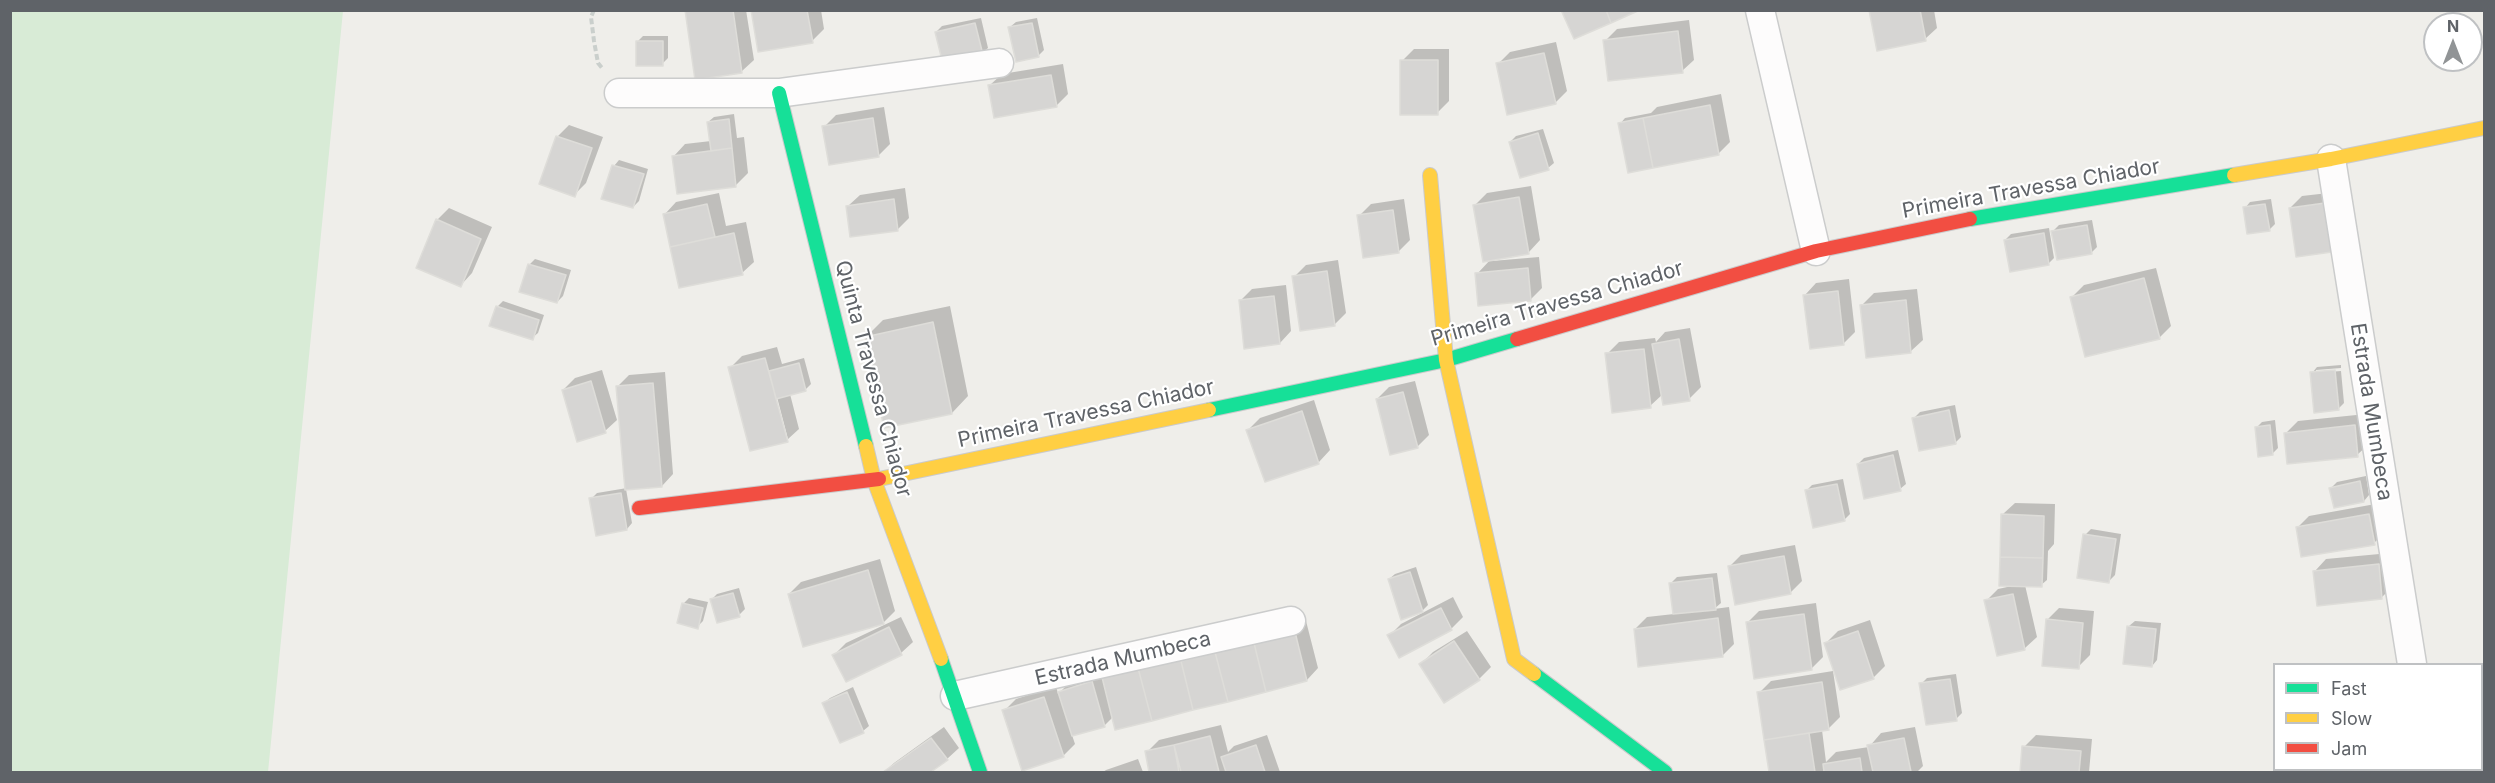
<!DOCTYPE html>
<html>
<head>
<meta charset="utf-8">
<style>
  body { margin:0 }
  #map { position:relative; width:2495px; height:783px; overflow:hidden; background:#efeeea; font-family:Inter,sans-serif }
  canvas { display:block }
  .frame { position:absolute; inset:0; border:12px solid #5f6368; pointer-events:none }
  .legend { position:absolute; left:2273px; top:663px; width:210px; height:108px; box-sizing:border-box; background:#fff; border:2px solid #bfc1c3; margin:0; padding:8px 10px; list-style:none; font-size:18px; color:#5f6368 }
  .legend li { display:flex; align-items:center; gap:12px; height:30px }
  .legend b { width:30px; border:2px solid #bfc1c3 }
  .north { position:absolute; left:2423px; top:12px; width:60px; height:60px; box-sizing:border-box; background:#fff; border:2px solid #bfc1c3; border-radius:50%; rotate:0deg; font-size:16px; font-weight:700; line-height:24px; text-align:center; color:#5f6368 }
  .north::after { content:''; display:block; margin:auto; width:21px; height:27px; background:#919496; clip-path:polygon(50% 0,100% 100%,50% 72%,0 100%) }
</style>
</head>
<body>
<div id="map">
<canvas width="2495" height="783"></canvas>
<div class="frame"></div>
<ul class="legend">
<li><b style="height:8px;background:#16e098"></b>Fast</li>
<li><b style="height:8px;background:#ffcf43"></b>Slow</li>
<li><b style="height:8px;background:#f24e42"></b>Jam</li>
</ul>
<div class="north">N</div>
</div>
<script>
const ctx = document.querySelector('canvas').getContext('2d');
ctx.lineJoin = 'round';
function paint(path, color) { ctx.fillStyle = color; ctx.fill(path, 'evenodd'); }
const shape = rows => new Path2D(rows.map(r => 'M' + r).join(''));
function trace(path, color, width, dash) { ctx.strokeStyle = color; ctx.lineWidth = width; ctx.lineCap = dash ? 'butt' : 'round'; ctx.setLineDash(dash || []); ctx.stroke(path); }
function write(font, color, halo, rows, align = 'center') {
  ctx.font = font + ' Inter,sans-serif'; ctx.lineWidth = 4.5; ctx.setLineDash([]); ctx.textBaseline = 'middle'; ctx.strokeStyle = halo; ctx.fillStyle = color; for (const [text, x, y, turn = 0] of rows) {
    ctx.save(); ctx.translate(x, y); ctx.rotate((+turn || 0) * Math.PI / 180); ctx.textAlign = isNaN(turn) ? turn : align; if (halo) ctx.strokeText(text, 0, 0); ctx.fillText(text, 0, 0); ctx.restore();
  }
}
paint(shape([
  [10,11,343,11,268,772,11,772]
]), '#d8ebd6');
paint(shape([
  [686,10,746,10,754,60,742,71],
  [752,10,821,10,824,29,812,41],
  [1870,10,1934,10,1937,28,1925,39],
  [981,18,988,48,982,53,936,32,942,26],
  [1037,18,1044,50,1038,56,1010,27,1016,22],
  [1689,20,1694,60,1682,71,1605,41,1617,29],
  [643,36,668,36,668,58,662,64,637,42],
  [1556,42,1567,91,1555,103,1498,64,1510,52],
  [1414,49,1449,49,1449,101,1437,113,1402,61],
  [1063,64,1068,94,1056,106,990,85,1002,74],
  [1721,94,1730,142,1718,154,1620,124,1625,118,1651,113,1657,107],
  [884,107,890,144,878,156,824,127,836,115],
  [734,114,737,138,744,137,748,173,736,185,674,156,685,144,711,141,708,122,714,117],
  [569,125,603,137,586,183,574,195,557,137],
  [1543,129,1554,163,1548,168,1510,142,1516,136],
  [619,160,648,169,639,201,633,207,614,166],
  [1531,186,1540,240,1529,252,1492,259,1492,261,1539,257,1542,288,1530,300,1477,274,1491,259,1475,205,1487,193],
  [905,188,909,218,897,230,848,206,860,195],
  [2337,192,2297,255,2290,208,2302,196],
  [719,193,726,226,746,222,754,262,742,273,680,286,665,214,676,202],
  [1404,199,1410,240,1398,252,1359,216,1371,204],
  [2271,199,2275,224,2269,230,2245,208,2250,202],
  [449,208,492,227,472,273,461,285,437,220],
  [2092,220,2097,247,2091,253,2053,231,2059,225],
  [2049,228,2054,258,2048,264,2005,240,2011,234],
  [535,259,571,270,563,296,557,302,529,265],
  [1338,260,1346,313,1334,325,1294,277,1306,265],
  [2156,268,2171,326,2159,338,2072,297,2084,285],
  [1849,279,1855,332,1843,344,1805,295,1816,283],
  [1286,285,1291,331,1280,343,1240,301,1252,289],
  [1917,289,1923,340,1911,351,1862,305,1874,293],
  [503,301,544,315,538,333,532,338,497,307],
  [950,306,968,396,952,413,866,337,883,320],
  [1690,328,1701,387,1689,399,1663,394,1650,406,1607,354,1619,342,1655,338,1656,342,1665,332],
  [777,347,782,364,804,358,811,384,805,390,790,394,799,429,788,439,777,397,730,368,742,356],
  [2341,365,2341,368,2316,370,2316,373,2341,371,2344,403,2338,409,2312,373,2317,367],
  [602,370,617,420,605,431,563,390,575,378],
  [665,372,673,474,662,486,626,489,632,523,627,529,591,499,597,493,627,488,617,387,629,375],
  [1415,381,1429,435,1418,446,1377,399,1389,387],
  [1314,400,1330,450,1319,462,1266,480,1248,430,1260,418],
  [1955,405,1961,437,1955,443,1914,418,1920,412],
  [2366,414,2369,444,2357,455,2286,433,2298,421],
  [2275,420,2278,448,2272,454,2256,428,2262,422],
  [1898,450,1906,484,1900,489,1858,464,1864,458],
  [2366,476,2369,495,2364,501,2331,488,2337,482],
  [1843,479,1850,514,1844,520,1806,491,1812,485],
  [2015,503,2055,504,2054,544,2048,551,2047,580,2041,585,2025,585,2037,637,2025,648,1998,654,1986,601,1998,589,2012,586,2003,514],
  [2381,503,2386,531,2374,543,2297,528,2309,516],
  [2091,529,2121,534,2115,575,2109,581,2085,535],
  [1795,545,1802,581,1790,593,1729,567,1741,555],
  [2390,553,2393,586,2381,598,2315,571,2326,559],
  [880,559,895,611,883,623,789,594,801,582],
  [1416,567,1428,605,1421,612,1389,579,1395,574],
  [1717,573,1721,603,1714,609,1729,607,1734,644,1722,656,1635,629,1647,617,1674,614,1671,583,1677,577],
  [739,588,745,609,739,615,712,599,717,594],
  [1453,597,1463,617,1451,629,1389,636,1401,624],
  [689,598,708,602,703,621,697,627,684,603],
  [1816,603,1823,657,1811,669,1747,623,1759,611],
  [2059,608,2094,611,2090,655,2078,667,2047,620],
  [901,617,913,642,901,653,846,680,834,655,846,643],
  [1870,620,1885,666,1873,678,1826,643,1838,631],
  [1306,621,1318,668,1307,680,1116,728,1113,717,1105,725,1072,735,1075,744,1063,756,1004,711,1016,699,1056,686,1058,694,1072,680],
  [2135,621,2161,623,2157,660,2152,666,2129,626],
  [1467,631,1491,667,1479,679,1421,664,1433,652],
  [1833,671,1840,717,1828,729,1822,730,1826,762,1836,752,1869,747,1881,733,1915,727,1923,766,1917,772,1771,772,1759,693,1771,681],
  [1956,674,1962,713,1956,719,1921,684,1927,678],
  [853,687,869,726,863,731,840,741,824,703,830,698],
  [1221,725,1228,752,1234,746,1267,735,1280,772,1151,772,1147,752,1159,740],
  [944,727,959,748,947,759,929,772,884,772,894,763],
  [2036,735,2092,739,2089,772,2022,772,2024,747],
  [1138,759,1143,772,1103,772,1106,770],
  [2427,770,2440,770,2441,772,2417,772]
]), '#0003');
const building = shape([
  [685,10,733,10,742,73,695,80,685,10],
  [751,10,807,10,813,43,758,52,751,10],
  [1561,10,1606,10,1611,23,1574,39,1561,10],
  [1606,10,1640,10,1611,23,1606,10],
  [1869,10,1920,10,1926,41,1877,51,1869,10],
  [975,23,983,55,943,64,935,32,975,23],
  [1032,23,1039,57,1016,62,1008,27,1032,23],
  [1678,31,1683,73,1608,81,1603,40,1678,31],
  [636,41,663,41,663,66,636,66,636,41],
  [1544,53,1556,104,1507,115,1496,63,1544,53],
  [1400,60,1438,60,1438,115,1400,115,1400,60],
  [1051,75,1057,107,994,118,988,85,1051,75],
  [1710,105,1719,155,1653,168,1643,118,1710,105],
  [873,118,879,157,829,165,822,126,873,118],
  [1643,118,1653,168,1628,173,1618,123,1643,118],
  [729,119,732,148,711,151,707,122,729,119],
  [1538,133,1549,170,1520,178,1509,142,1538,133],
  [556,136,592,148,575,197,539,184,556,136],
  [732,148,736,187,677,194,672,156,732,148],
  [612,165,644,174,633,208,601,199,612,165],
  [1519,197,1529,254,1483,262,1473,205,1519,197],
  [894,199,898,231,850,237,846,206,894,199],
  [2325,203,2332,252,2296,257,2289,208,2325,203],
  [707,204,715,237,670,247,663,214,707,204],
  [2265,204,2270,231,2247,234,2243,207,2265,204],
  [1393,210,1399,253,1363,258,1357,215,1393,210],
  [436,219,481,239,461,287,416,268,436,219],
  [2087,225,2092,254,2057,260,2051,231,2087,225],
  [734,233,743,275,679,288,670,247,734,233],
  [2044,233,2049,265,2010,272,2004,240,2044,233],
  [528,264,566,275,557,303,519,292,528,264],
  [1528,268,1531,301,1478,306,1475,273,1528,268],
  [1327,271,1335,326,1300,331,1292,276,1327,271],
  [2144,278,2160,339,2085,357,2070,297,2144,278],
  [1838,291,1844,345,1810,349,1803,295,1838,291],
  [1274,296,1280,344,1244,349,1239,300,1274,296],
  [1906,300,1911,353,1866,358,1860,305,1906,300],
  [496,306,539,320,533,340,489,326,496,306],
  [933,322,952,414,884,428,865,337,933,322],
  [1679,339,1690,401,1663,405,1652,344,1679,339],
  [1644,349,1651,408,1612,413,1605,353,1644,349],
  [765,358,788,442,750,451,728,367,765,358],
  [799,363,806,391,776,399,769,371,799,363],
  [2335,370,2339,410,2314,413,2310,372,2335,370],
  [591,381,606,433,577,442,562,390,591,381],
  [653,383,662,487,625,490,616,386,653,383],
  [1403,392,1418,448,1390,455,1376,399,1403,392],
  [1949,410,1956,444,1919,451,1912,418,1949,410],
  [1302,411,1319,464,1265,482,1246,430,1302,411],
  [2270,425,2273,455,2258,457,2255,427,2270,425],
  [2355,425,2358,457,2287,464,2284,433,2355,425],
  [1893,455,1901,491,1864,499,1857,464,1893,455],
  [2360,481,2364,502,2334,508,2329,488,2360,481],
  [1837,484,1845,521,1813,528,1805,490,1837,484],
  [621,493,627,530,596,536,589,498,621,493],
  [2001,514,2044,516,2043,558,2000,557,2001,514],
  [2369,514,2375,545,2301,557,2296,527,2369,514],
  [2083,534,2116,539,2109,583,2077,578,2083,534],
  [1784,556,1791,594,1735,605,1728,566,1784,556],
  [2000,557,2043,558,2042,587,1999,586,2000,557],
  [2379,564,2382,599,2317,606,2313,571,2379,564],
  [868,570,884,624,803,647,788,594,868,570],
  [1410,572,1423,612,1401,620,1388,579,1410,572],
  [1712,578,1716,610,1673,614,1669,583,1712,578],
  [733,593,740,617,717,623,710,599,733,593],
  [2013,594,2025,650,1997,656,1984,600,2013,594],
  [682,603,703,608,698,629,677,623,682,603],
  [1441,608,1452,630,1399,658,1387,635,1441,608],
  [1804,614,1812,670,1754,679,1746,622,1804,614],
  [1718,618,1723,657,1638,667,1634,629,1718,618],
  [2046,619,2083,623,2079,669,2042,666,2046,619],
  [2127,626,2156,629,2152,667,2123,664,2127,626],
  [889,627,902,655,846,682,832,655,889,627],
  [1858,631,1874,679,1840,690,1824,643,1858,631],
  [1295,632,1307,681,1266,692,1254,643,1295,632],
  [1454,641,1480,680,1444,703,1419,664,1454,641],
  [1254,643,1266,692,1228,702,1215,652,1254,643],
  [1215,652,1228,702,1193,710,1181,661,1215,652],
  [1179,653,1193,710,1152,721,1137,664,1179,653],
  [1137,664,1152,721,1115,730,1101,673,1137,664],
  [1950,679,1957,721,1926,725,1919,683,1950,679],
  [1092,681,1105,727,1072,736,1058,692,1092,681],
  [1822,682,1829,730,1764,740,1757,692,1822,682],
  [847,692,864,733,840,743,822,703,847,692],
  [1044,697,1064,757,1022,771,1002,710,1044,697],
  [1809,733,1815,772,1769,772,1764,740,1809,733],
  [1210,736,1219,772,1181,772,1174,745,1210,736],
  [931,738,948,760,931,772,883,772,931,738],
  [1904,738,1911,772,1873,772,1867,745,1904,738],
  [1174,745,1179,772,1149,772,1145,751,1174,745],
  [1256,745,1265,772,1226,772,1221,757,1256,745],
  [2022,746,2081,751,2079,772,2020,772,2022,746],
  [1860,758,1862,772,1824,772,1823,764,1860,758]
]);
paint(building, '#d6d5d3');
trace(building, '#deddd9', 1.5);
const street = shape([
  [1760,10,1816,251],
  [619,93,779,93,999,63],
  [2331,159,2412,664],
  [955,696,1291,621]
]);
const fast = shape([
  [779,93,866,446],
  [1970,219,2234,175],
  [1209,410,1446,360,1517,339],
  [941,659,980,772],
  [1534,674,1665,772]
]);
const slow = shape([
  [1430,175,1446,360,1514,659,1534,674],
  [2234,175,2331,159,2484,128],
  [866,446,874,480,941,659],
  [879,479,1209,410]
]);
const jam = shape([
  [1517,339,1816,251,1970,219],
  [639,508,879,479]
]);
trace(street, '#cbcccc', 31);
trace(fast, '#cacacb', 16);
trace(slow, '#cacacb', 16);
trace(jam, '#cacacb', 16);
trace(shape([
  [594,10,591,17,594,41,598,63,602,68]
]), '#cacfcc', 4, [6, 3]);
trace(street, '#fdfcfc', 28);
trace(fast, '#16e098', 14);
trace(slow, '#ffcf43', 14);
trace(jam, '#f24e42', 14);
write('21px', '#5f6368', '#fff', [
  ["Primeira Travessa Chiador",2031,189,-10],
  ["Primeira Travessa Chiador",1557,304,-16],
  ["Quinta Travessa Chiador",873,379,75],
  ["Estrada Mumbeca",2371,412,81],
  ["Primeira Travessa Chiador",1086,414,-12],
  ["Estrada Mumbeca",1123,659,-13]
]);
</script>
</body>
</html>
